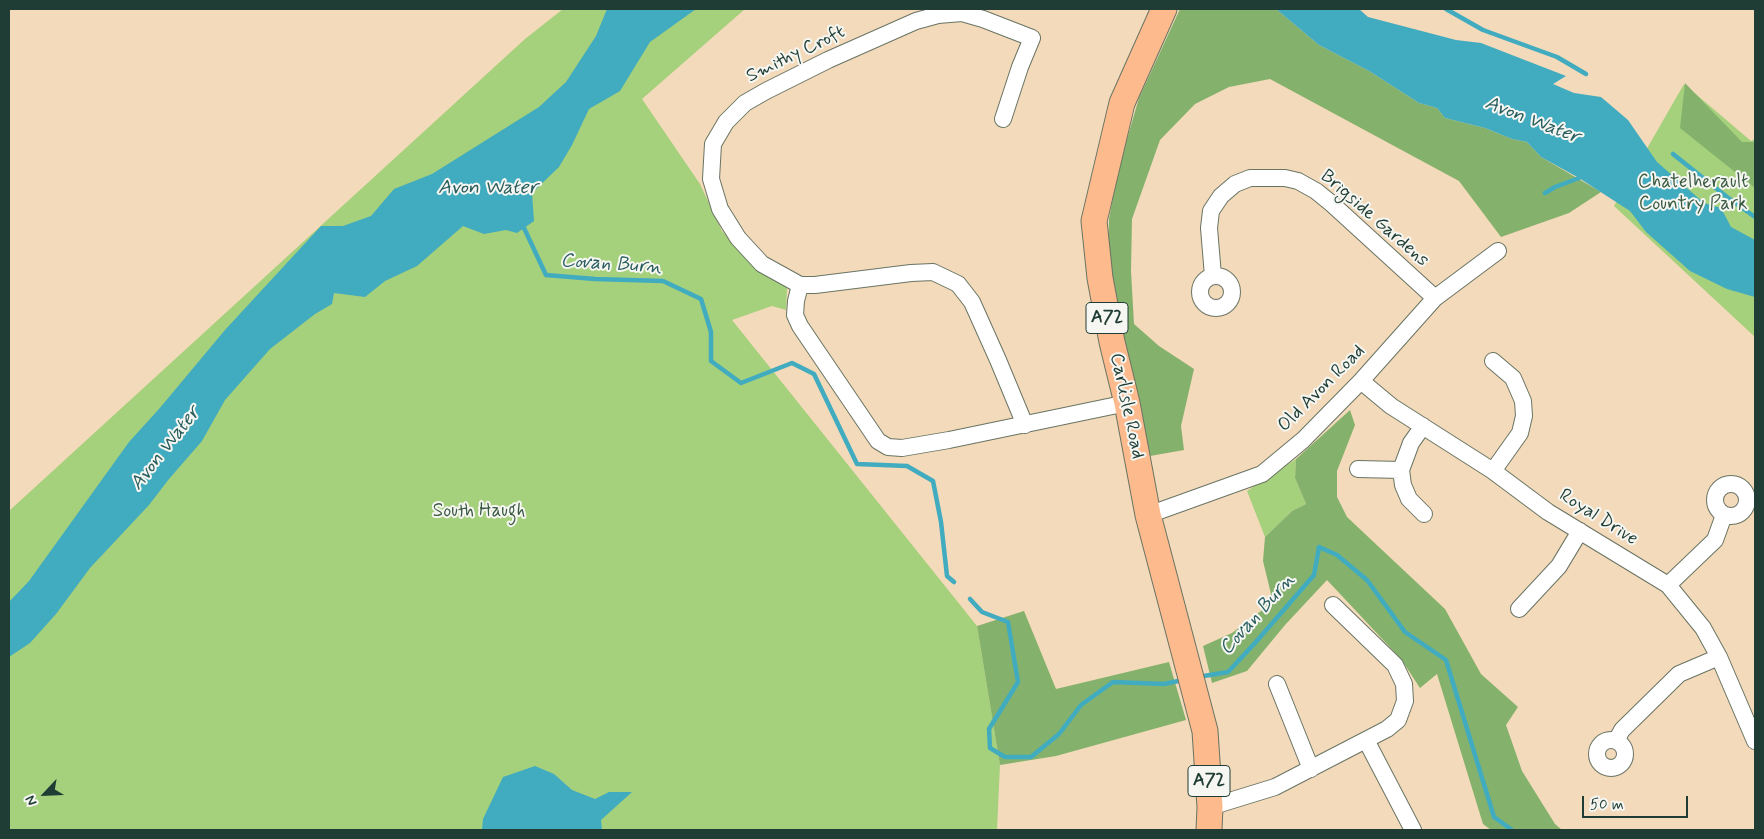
<!DOCTYPE html>
<html>
<head>
<meta charset="utf-8">
<style>
  body { margin:0 }
  #map { position:relative; width:1764px; height:839px; overflow:hidden; background:#f3daba; font-family:Mynerve,sans-serif }
  canvas { display:block }
  .frame { position:absolute; inset:0; border:10px solid #1f3d34; pointer-events:none }
  .north { position:absolute; left:20px; top:769px; width:50px; height:50px; -webkit-text-stroke:4px #f6f6f2; paint-order:stroke; rotate:245deg; font-size:14px; font-weight:700; line-height:20px; text-align:center; color:#1f3d34 }
  .north::after { content:''; display:block; margin:auto; width:18px; height:22px; background:#1f3d34; clip-path:polygon(50% 0,100% 100%,50% 72%,0 100%) }
  .scale { position:absolute; left:1582px; top:796px; width:106px; height:22px; box-sizing:border-box; border:2px solid #1f3d34; border-top:0; padding-left:6px; font-size:15px; line-height:18px; white-space:nowrap; color:#1f3d34; -webkit-text-stroke:4px #f6f6f2; paint-order:stroke }
</style>
</head>
<body>
<div id="map">
<canvas width="1764" height="839"></canvas>
<div class="frame"></div>
<div class="north">N</div>
<div class="scale">50 m</div>
</div>
<script>
const ctx = document.querySelector('canvas').getContext('2d');
ctx.lineJoin = 'round';
function paint(path, color) { ctx.fillStyle = color; ctx.fill(path, 'evenodd'); }
const shape = rows => new Path2D(rows.map(r => 'M' + r).join(''));
function trace(path, color, width, dash) { ctx.strokeStyle = color; ctx.lineWidth = width; ctx.lineCap = dash ? 'butt' : 'round'; ctx.setLineDash(dash || []); ctx.stroke(path); }
function write(font, color, halo, rows, align = 'center') {
  ctx.font = font + ' Mynerve,sans-serif'; ctx.lineWidth = 4; ctx.setLineDash([]); ctx.textBaseline = 'middle'; ctx.strokeStyle = halo; ctx.fillStyle = color; for (const [text, x, y, turn = 0] of rows) {
    ctx.save(); ctx.translate(x, y); ctx.rotate((+turn || 0) * Math.PI / 180); ctx.textAlign = isNaN(turn) ? turn : align; if (halo) ctx.strokeText(text, 0, 0); ctx.fillText(text, 0, 0); ctx.restore();
  }
}
paint(shape([
  [563,9,745,9,642,99,700,184,722,231,748,259,787,288,786,310,772,306,732,320,977,626,1000,765,997,830,9,830,9,511,525,39],
  [1684,84,1751,141,1755,139,1755,337,1614,206],
  [1296,459,1295,478,1306,504,1292,511,1265,537,1247,491]
]), '#a5d07c');
paint(shape([
  [1180,9,1276,9,1319,45,1369,71,1419,103,1437,108,1445,118,1485,128,1512,139,1527,142,1541,157,1601,192,1569,213,1501,237,1459,181,1270,79,1229,87,1195,104,1160,140,1132,219,1131,271,1134,324,1159,346,1194,369,1181,426,1184,450,1150,456,1119,339,1108,275,1109,219,1118,170,1139,98],
  [1685,83,1742,142,1755,142,1755,188,1680,128],
  [1350,410,1355,425,1337,471,1337,497,1347,517,1445,609,1481,674,1518,707,1506,725,1522,771,1555,824,1562,830,1491,830,1483,824,1437,674,1420,688,1401,659,1327,580,1285,625,1247,671,1212,683,1203,646,1232,633,1261,611,1271,594,1263,561,1265,537,1292,511,1306,504,1295,478,1296,459],
  [1024,611,1056,689,1169,662,1186,720,1056,756,1000,765,977,626]
]), '#84b26c');
paint(shape([
  [607,9,696,9,650,42,620,91,589,109,572,145,559,167,532,193,534,221,517,233,506,230,484,234,463,226,417,266,385,281,365,297,334,293,332,304,315,314,270,349,225,400,202,441,169,479,149,505,90,568,56,614,30,643,9,657,9,602,29,581,129,442,159,409,225,330,321,226,343,226,371,216,394,189,432,174,539,107,566,82,596,36],
  [1276,9,1359,9,1368,17,1456,40,1481,43,1566,76,1553,84,1574,93,1601,97,1628,120,1657,162,1704,203,1721,208,1731,227,1755,240,1755,297,1727,289,1690,271,1646,232,1630,211,1579,178,1541,157,1527,142,1512,139,1485,128,1445,118,1437,108,1419,103,1369,71,1319,45],
  [535,766,554,774,572,790,595,799,609,792,632,792,601,820,602,830,482,830,483,819,503,777]
]), '#41abc0');
trace(shape([
  [1446,9,1483,30,1557,57,1586,74],
  [1673,154,1727,197,1755,217],
  [1545,193,1555,187,1579,178],
  [520,225,524,228,546,275,595,279,663,281,701,299,711,332,711,361,741,383,792,363,814,374,857,464,907,466,933,481,941,522,947,576,954,582],
  [970,599,982,612,1008,622,1018,682,989,729,990,748,1005,757,1031,757,1059,734,1081,705,1113,682,1164,684,1183,680],
  [1198,677,1228,672,1255,643,1314,575,1319,547,1337,555,1367,580,1405,632,1446,660,1494,817,1512,830]
]), '#41abc0', 4.5);
const minor = shape([
  [1003,119,1020,67,1032,38,983,19,962,13,938,15,916,21,828,60,766,91,745,103,726,122,713,144,711,179,720,209,738,238,762,264,800,285,796,301,795,315,800,326,878,441,888,447,902,448,949,440,1127,403],
  [1213,276,1209,228,1211,211,1221,196,1235,184,1250,178,1285,178,1298,181,1316,191,1332,204,1435,298],
  '1200 292a16 16 0 1 1 32 0a16 16 0 1 1-32 0Z',
  [800,285,815,285,911,273,933,272,958,284,972,302,998,360,1025,425],
  [1493,361,1513,378,1523,401,1524,416,1520,433,1493,471],
  [1361,381,1391,406,1493,471,1548,512,1668,585,1703,628,1719,657,1755,741],
  [1423,426,1411,443,1401,470,1403,485,1409,499,1424,514],
  [1358,469,1401,470],
  '1715 500a16 16 0 1 1 32 0a16 16 0 1 1-32 0Z',
  [1148,515,1262,474,1303,440,1361,381,1435,298,1498,251],
  [1668,585,1715,540,1724,515],
  [1519,609,1559,566,1580,531],
  [1277,684,1311,769],
  '1597 754a14 14 0 1 1 28 0a14 14 0 1 1-28 0Z',
  [1366,740,1413,830],
  [1616,741,1622,730,1679,674,1719,657],
  [1210,807,1275,787,1387,729,1398,720,1405,701,1404,684,1395,665,1333,605]
]);
const primary = shape([
  [1164,9,1122,103,1094,221,1100,278,1112,342,1127,403,1148,515,1205,731,1210,807,1209,830]
]);
trace(minor, '#697463', 18);
trace(primary, '#697463', 27);
trace(minor, '#fff', 16);
trace(primary, '#fcba8d', 25);
for (const [x, y, w] of [
  [1107,318,42],
  [1209,781,42]
]) { const box = new Path2D(); box.roundRect(x - w / 2, y - 15.5, w, 31, 4); ctx.fillStyle = '#f6f6f2'; ctx.fill(box); trace(box, '#1f3d34', 1); }
write('bold 18px', '#1f3d34', null, [
  ["A72",1107,318],
  ["A72",1209,781]
]);
write('19px', '#1f3d34', '#f6f6f2', [
  ["Smithy Croft",796,55,-26],
  ["Brigside Gardens",1374,219,41],
  ["Old Avon Road",1322,389,-45],
  ["Carlisle Road",1126,406,78],
  ["Royal Drive",1598,518,32]
]);
write('19px', '#3a5a42', '#f6f6f2', [
  ["Chatelherault",1693,183],
  ["Country Park",1693,205],
  ["South Haugh",479,512]
]);
write('italic 20px', '#295e5e', '#f6f6f2', [
  ["Avon Water",1532,121,21],
  ["Avon Water",488,189],
  ["Covan Burn",611,265,4],
  ["Avon Water",166,449,-52],
  ["Covan Burn",1258,615,-48]
]);
</script>
</body>
</html>
